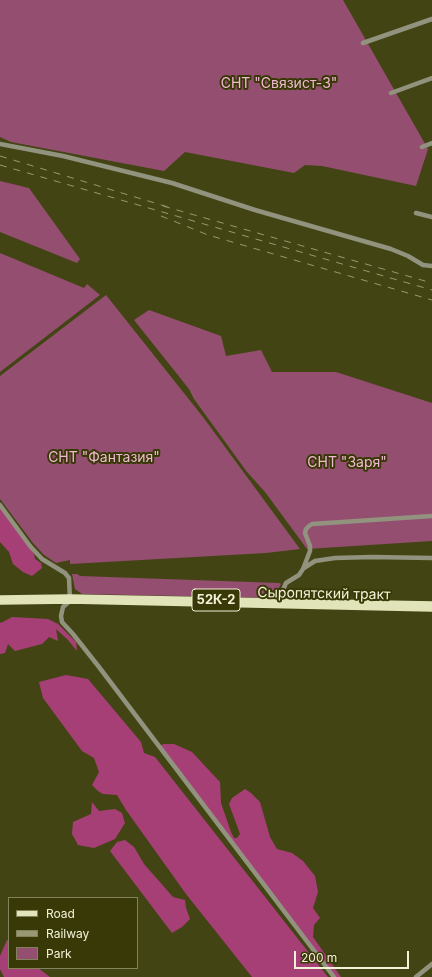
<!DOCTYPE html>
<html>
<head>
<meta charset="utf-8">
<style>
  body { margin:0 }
  #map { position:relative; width:432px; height:977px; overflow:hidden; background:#434414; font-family:Inter,sans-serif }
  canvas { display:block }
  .legend { position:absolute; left:8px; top:897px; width:130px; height:72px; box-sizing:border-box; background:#393907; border:1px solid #83835b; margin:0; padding:5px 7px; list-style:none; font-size:12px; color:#f1f2d8 }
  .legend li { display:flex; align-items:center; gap:8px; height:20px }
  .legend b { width:20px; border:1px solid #83835b }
  .scale { position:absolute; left:294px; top:951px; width:115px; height:18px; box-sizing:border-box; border:2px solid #f1f2d8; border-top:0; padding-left:5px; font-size:12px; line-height:14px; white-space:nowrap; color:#f1f2d8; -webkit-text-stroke:3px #393907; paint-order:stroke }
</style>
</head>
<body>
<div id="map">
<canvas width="432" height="977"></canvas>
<ul class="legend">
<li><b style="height:5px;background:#e1e4b8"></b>Road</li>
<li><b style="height:5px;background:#989974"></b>Railway</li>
<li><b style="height:11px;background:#934e70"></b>Park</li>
</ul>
<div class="scale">200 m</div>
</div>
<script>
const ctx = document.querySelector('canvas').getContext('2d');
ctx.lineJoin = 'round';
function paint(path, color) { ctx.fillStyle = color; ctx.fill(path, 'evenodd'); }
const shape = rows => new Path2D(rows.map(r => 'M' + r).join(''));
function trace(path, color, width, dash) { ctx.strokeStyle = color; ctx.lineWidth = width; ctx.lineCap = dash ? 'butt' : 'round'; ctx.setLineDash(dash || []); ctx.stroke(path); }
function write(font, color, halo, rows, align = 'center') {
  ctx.font = font + ' Inter,sans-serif'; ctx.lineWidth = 4; ctx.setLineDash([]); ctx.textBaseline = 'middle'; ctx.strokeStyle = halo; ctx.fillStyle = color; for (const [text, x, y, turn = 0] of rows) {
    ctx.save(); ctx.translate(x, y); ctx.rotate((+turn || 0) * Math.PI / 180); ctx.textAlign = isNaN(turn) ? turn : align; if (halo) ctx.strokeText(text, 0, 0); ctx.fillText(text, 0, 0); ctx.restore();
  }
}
paint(shape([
  [0,0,343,0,428,149,416,186,322,166,305,165,294,173,185,152,164,171,11,142,0,137],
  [0,181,29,188,80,259,77,263,0,232],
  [0,253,84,288,87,284,100,295,0,372],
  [106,295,203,417,300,549,266,553,70,564,70,560,56,563,44,555,33,543,0,499,0,376],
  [149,310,221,336,226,356,261,350,272,372,336,372,432,403,432,541,307,549,265,492,247,472,194,399,189,389,134,320],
  [72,574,77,574,80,576,279,583,281,584,278,589,278,596,275,598,82,594,75,589]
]), '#934e70');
paint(shape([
  [0,508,34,554,35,559,41,563,42,568,32,576,23,572,13,564,9,552,0,542],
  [12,617,48,619,58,624,76,642,77,651,68,640,56,629,58,641,49,637,42,644,15,651,8,644,5,653,0,654,0,622,1,623],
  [66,675,88,679,141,742,144,753,155,757,328,977,252,977,186,894,126,810,117,795,103,794,98,791,92,785,99,772,94,758,82,751,43,698,39,682],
  [164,744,174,744,192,752,220,782,221,803,231,832,234,838,237,838,240,834,229,804,232,798,245,789,251,793,260,802,270,837,277,849,292,853,303,861,315,876,318,892,313,908,320,918,314,925,313,937,341,977,335,977,159,746],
  [92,802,99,811,115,809,122,813,125,823,115,839,94,848,78,845,72,834,73,822,91,814],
  [125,840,134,847,144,864,173,897,185,900,186,908,190,919,182,927,172,933,110,851,117,842],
  [7,940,9,941,9,968,38,968,50,977,4,977,0,969,0,956]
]), '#a73f77');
trace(shape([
  [363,43,432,19],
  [391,93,432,78],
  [0,144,63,156,172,183,255,210,391,249,408,256,423,265,432,266],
  [422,147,432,143],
  [416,213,432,217],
  [0,505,30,546,42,559,65,573,69,578,70,601,63,607,61,616,62,622,73,634,99,667,334,977],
  [304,568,315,561,335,558,372,557,432,558],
  [278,601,286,583,299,575,303,569,310,551,310,546,305,533,306,529,309,526,312,524,432,516],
  [416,977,432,964]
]), '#92937e', 4.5);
trace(shape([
  [0,598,70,597,432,604],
  [0,602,70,601,432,609]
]), '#e1e4b8', 5.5);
trace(shape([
  [0,156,168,207],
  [0,165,432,290],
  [163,206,432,283],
  [161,216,208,235,432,300]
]), '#989974', 1, [7, 7]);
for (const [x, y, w] of [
  [216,600,48]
]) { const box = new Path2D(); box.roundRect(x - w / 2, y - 11, w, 22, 3); ctx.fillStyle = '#393907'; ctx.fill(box); trace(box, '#f1f2d8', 1); }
write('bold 13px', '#f1f2d8', null, [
  ["52К-2",216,600]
]);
write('14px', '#f0b8d1', '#393907', [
  ["СНТ \"Связист-3\"",279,84],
  ["СНТ \"Фантазия\"",104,458],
  ["СНТ \"Заря\"",347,463]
]);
write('14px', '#f1f2d8', '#393907', [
  ["Сыропятский тракт",324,594,1]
]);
</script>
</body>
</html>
